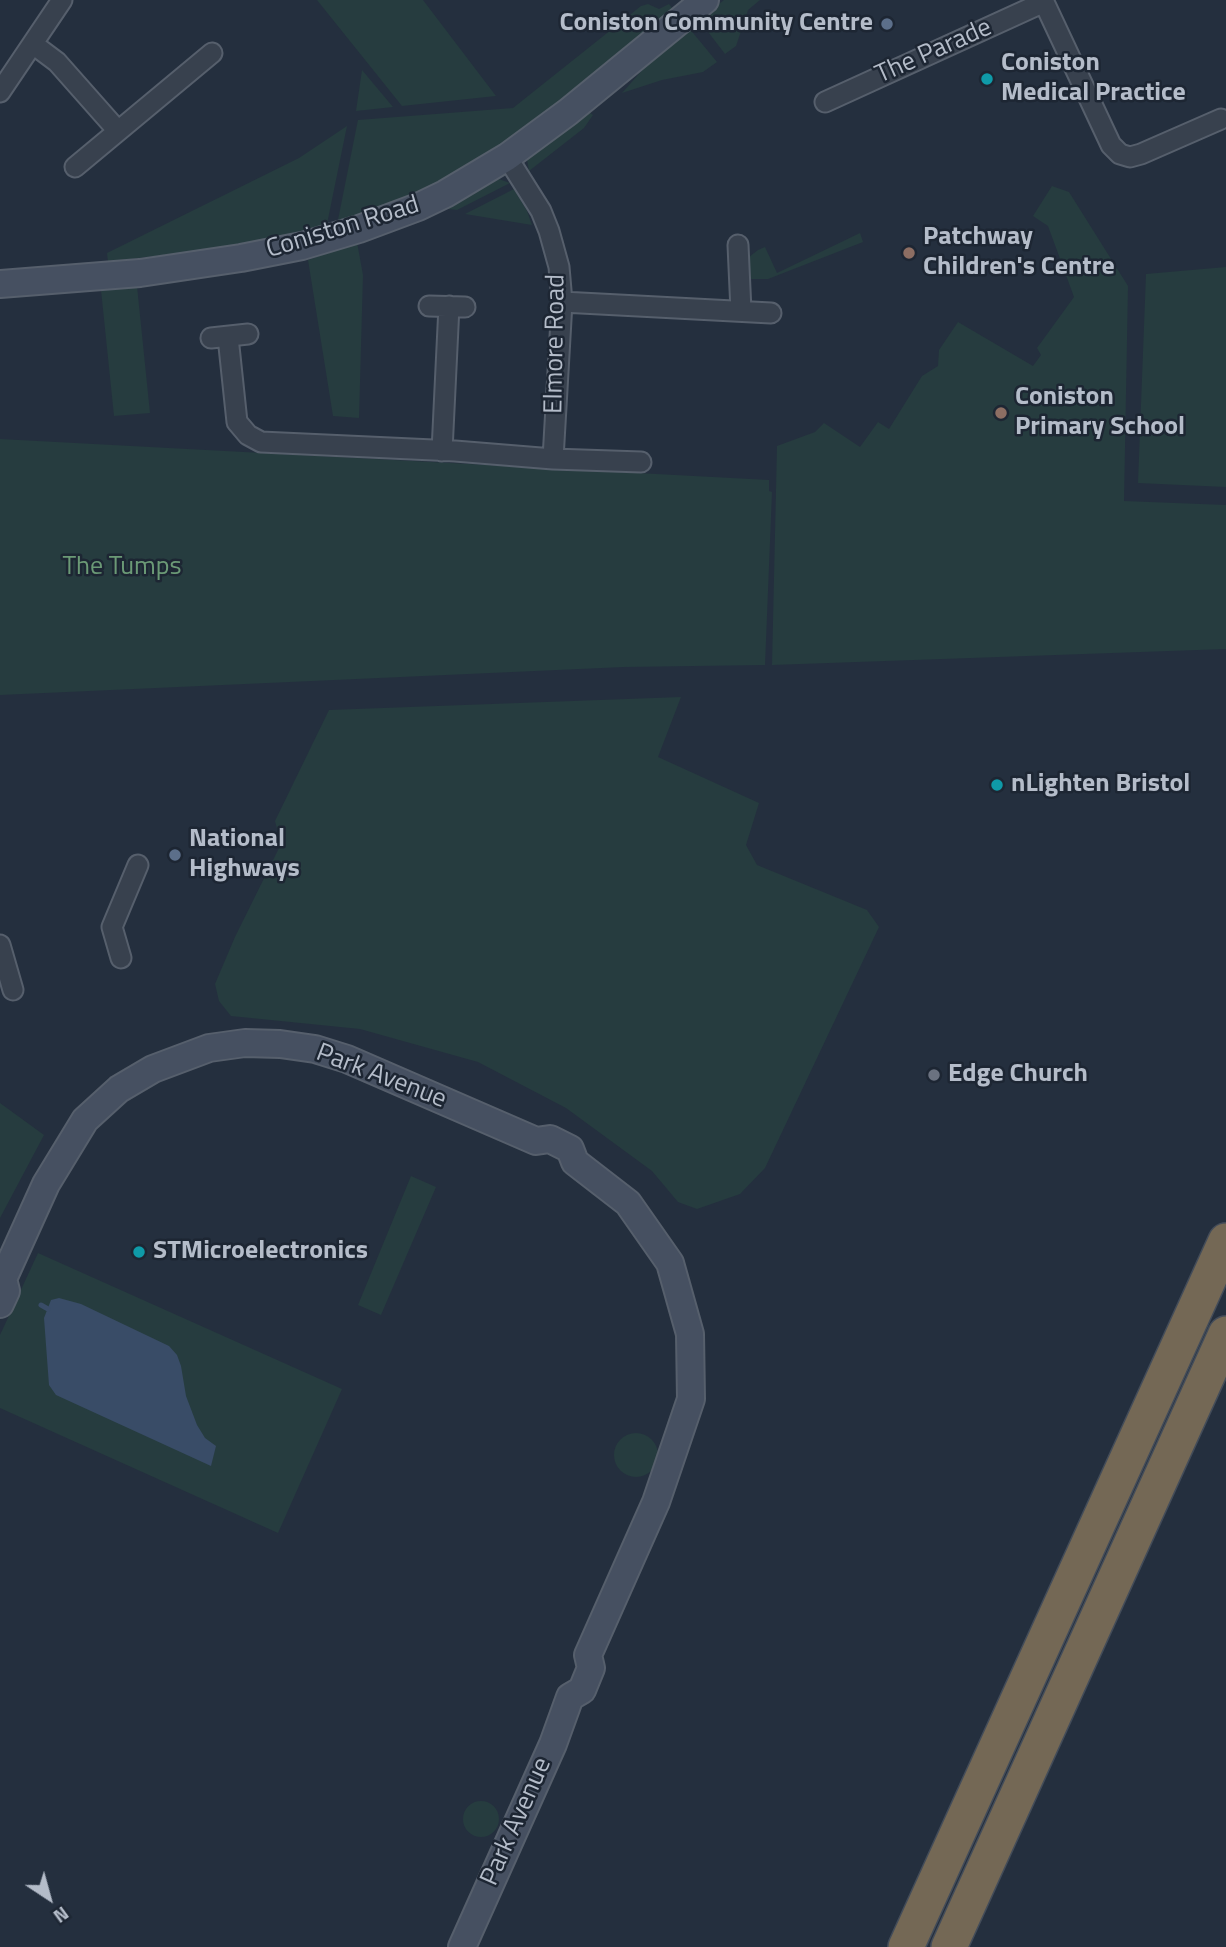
<!DOCTYPE html>
<html>
<head>
<meta charset="utf-8">
<style>
  body { margin:0 }
  #map { position:relative; width:1226px; height:1947px; overflow:hidden; background:#242f3e; font-family:"Titillium Web",sans-serif }
  canvas { display:block }
  .north { position:absolute; left:14px; top:1863px; width:70px; height:70px; -webkit-text-stroke:5px #1d2633; paint-order:stroke; rotate:144deg; font-size:19px; font-weight:700; line-height:28px; text-align:center; color:#b4bcc9 }
  .north::after { content:''; display:block; margin:auto; width:24px; height:32px; background:#b4bcc9; clip-path:polygon(50% 0,100% 100%,50% 72%,0 100%) }
</style>
</head>
<body>
<div id="map">
<canvas width="1226" height="1947"></canvas>
<div class="north">N</div>
</div>
<script>
const ctx = document.querySelector('canvas').getContext('2d');
ctx.lineJoin = 'round';
function paint(path, color) { ctx.fillStyle = color; ctx.fill(path, 'evenodd'); }
const shape = rows => new Path2D(rows.map(r => 'M' + r).join(''));
function trace(path, color, width, dash) { ctx.strokeStyle = color; ctx.lineWidth = width; ctx.lineCap = dash ? 'butt' : 'round'; ctx.setLineDash(dash || []); ctx.stroke(path); }
function write(font, color, halo, rows, align = 'center') {
  ctx.font = font + ' "Titillium Web",sans-serif'; ctx.lineWidth = 5; ctx.setLineDash([]); ctx.textBaseline = 'middle'; ctx.strokeStyle = halo; ctx.fillStyle = color; for (const [text, x, y, turn = 0] of rows) {
    ctx.save(); ctx.translate(x, y); ctx.rotate((+turn || 0) * Math.PI / 180); ctx.textAlign = isNaN(turn) ? turn : align; if (halo) ctx.strokeText(text, 0, 0); ctx.fillText(text, 0, 0); ctx.restore();
  }
}
paint(shape([
  [317,0,423,0,496,96,402,106],
  [724,0,760,0,748,10,736,46,725,54,699,20],
  [648,4,659,9,669,4,675,12,534,123,430,189,337,225,358,120,513,108,641,6],
  [689,28,717,62,703,72,662,80,622,93,653,58],
  [362,70,393,107,356,111],
  [589,112,593,115,584,128,529,171,527,159,530,151],
  [347,126,327,224,285,235,212,249,108,262,107,253,299,158],
  [493,177,510,183,457,210,431,207],
  [1052,186,1069,192,1128,286,1124,501,1226,505,1226,649,772,665,777,446,815,432,824,423,860,447,878,422,889,429,922,376,938,366,939,350,958,322,1033,366,1041,355,1037,348,1074,297,1048,226,1033,216],
  [514,189,527,211,532,225,465,214],
  [860,233,863,242,768,279,747,279,745,267,749,257,758,250,765,247,777,273],
  [357,242,363,275,359,418,333,416,308,260],
  [1226,267,1226,487,1138,483,1146,274],
  [137,286,150,413,114,416,101,290],
  [0,439,769,480,769,491,772,492,765,665,624,667,0,695],
  [681,697,658,757,759,803,746,845,757,865,867,910,879,927,765,1168,740,1194,697,1209,678,1202,652,1171,566,1108,478,1062,360,1029,231,1016,219,1001,215,984,235,937,281,844,275,821,329,710],
  [0,1103,44,1135,0,1218],
  [411,1176,436,1187,381,1315,358,1305],
  [38,1253,342,1389,278,1533,0,1408,0,1335],
  '614 1455a22 22 0 1 1 44 0a22 22 0 1 1-44 0Z',
  '463 1819a18 18 0 1 1 36 0a18 18 0 1 1-36 0Z'
]), '#263c3f');
paint(shape([
  [59,1298,81,1304,169,1346,177,1355,181,1366,186,1396,197,1425,205,1438,216,1446,211,1466,56,1395,49,1385,44,1318,51,1300]
]), '#394c67');
trace(shape([
  [41,1305,48,1309]
]), '#394c67', 5);
const street = shape([
  [1043,0,1111,145,1120,154,1130,157,1141,154,1221,119],
  [33,44,57,62,118,131],
  [0,92,62,0],
  [825,102,1044,2],
  [507,157,541,211,549,231,559,267,562,302,553,459],
  [75,167,212,53],
  [738,245,741,311],
  [562,302,771,313],
  [429,306,465,307],
  [228,337,237,422,248,435,261,442,455,451,553,459,641,462],
  [211,338,248,334],
  [442,451,449,306],
  [0,945,13,990],
  [121,958,112,927,138,865]
]);
const secondary = shape([
  [0,284,140,273,241,258,302,246,359,229,418,207,445,194,507,157,568,112,705,0],
  [0,1304,6,1291,3,1279,46,1184,85,1120,119,1089,153,1069,209,1048,245,1043,280,1044,315,1049,347,1059,536,1141,550,1139,570,1149,575,1162,628,1203,670,1263,690,1334,691,1399,656,1502,588,1655,591,1668,582,1690,570,1697,553,1744,462,1947]
]);
const highway = shape([
  [906,1947,1226,1241],
  [949,1947,1226,1334]
]);
trace(street, '#565f6c', 23);
trace(secondary, '#565f6c', 30);
trace(highway, '#434c59', 38);
trace(street, '#38414e', 19);
trace(secondary, '#465061', 26);
trace(highway, '#746855', 35);
for (const [x, y, r, color] of [
  [887,24,7,"#5c6f8a"],
  [987,79,7,"#0f9aa8"],
  [909,253,7,"#8d6e63"],
  [1001,413,7,"#8d6e63"],
  [997,785,7,"#0f9aa8"],
  [175,855,7,"#5c6f8a"],
  [934,1075,7,"#6b7280"],
  [139,1252,7,"#0f9aa8"]
]) { const dot = new Path2D(); dot.arc(x, y, r, 0, 2 * Math.PI); ctx.fillStyle = color; ctx.fill(dot); trace(dot, '#1d2633', 2.5); }
write('bold 26px', '#b4bcc9', '#1d2633', [
  ["Coniston Community Centre",873,24,"right"],
  ["Coniston",1001,64],
  ["Medical Practice",1001,94],
  ["Patchway",923,238],
  ["Children's Centre",923,268],
  ["Coniston",1015,398],
  ["Primary School",1015,428],
  ["nLighten Bristol",1011,785],
  ["National",189,840],
  ["Highways",189,870],
  ["Edge Church",948,1075],
  ["STMicroelectronics",153,1252]
], 'left');
write('26px', '#b4bcc9', '#1d2633', [
  ["The Parade",934,52,-24],
  ["Coniston Road",343,228,-17],
  ["Elmore Road",556,344,-89],
  ["Park Avenue",381,1077,21],
  ["Park Avenue",517,1822,-66]
]);
write('26px', '#6b9a76', '#1d2633', [
  ["The Tumps",122,568]
]);
</script>
</body>
</html>
